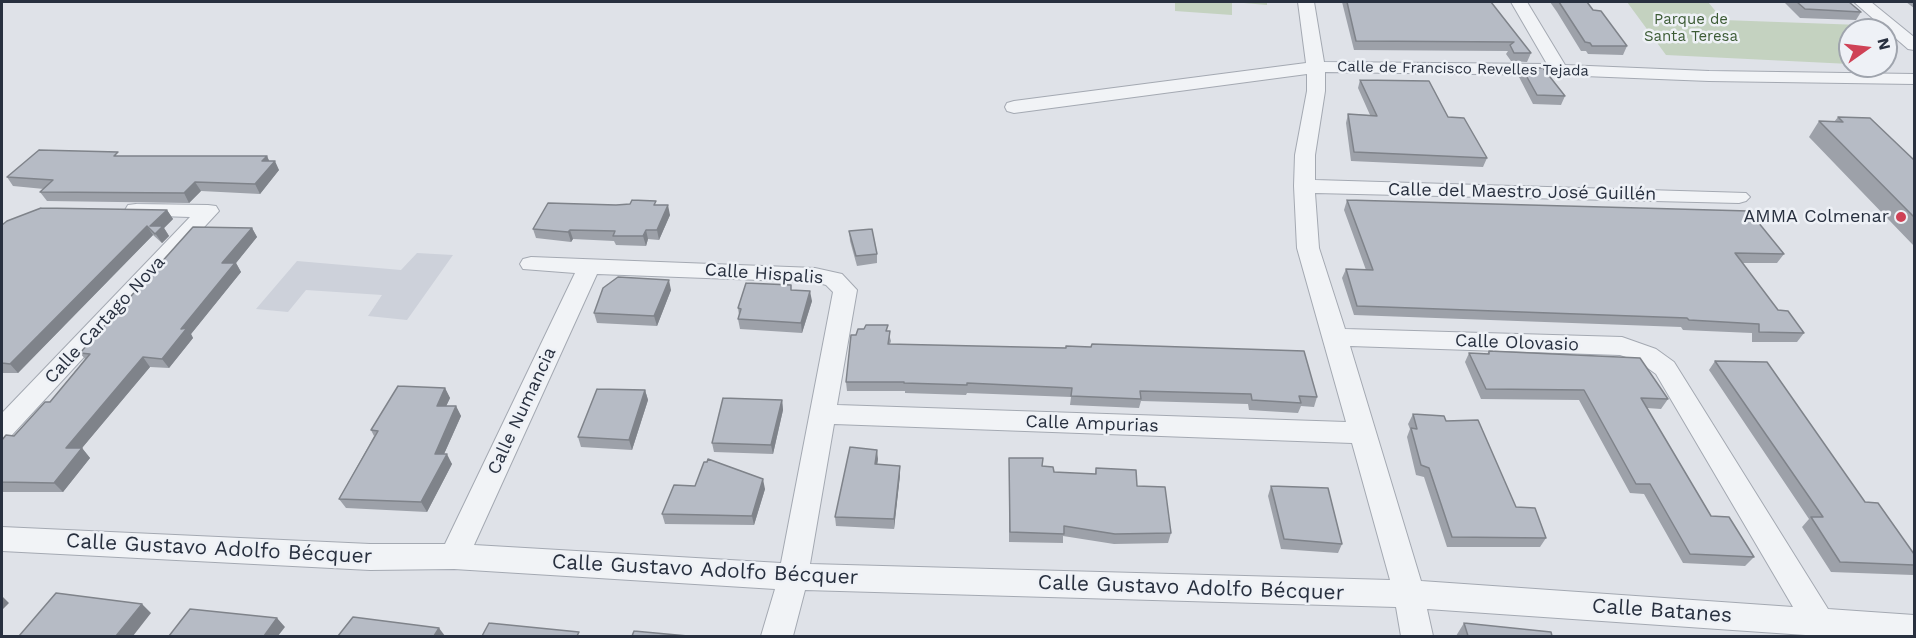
<!DOCTYPE html>
<html>
<head>
<meta charset="utf-8">
<style>
  body { margin:0 }
  #map { position:relative; width:1916px; height:638px; overflow:hidden; background:#dfe2e8; font-family:"Work Sans",sans-serif }
  canvas { display:block }
  .frame { position:absolute; inset:0; border:3px solid #28303f; pointer-events:none }
  .north { position:absolute; left:1838px; top:18px; width:60px; height:60px; box-sizing:border-box; background:#eef1f6; border:2px solid #9fa4ad; border-radius:50%; rotate:76deg; font-size:16px; font-weight:700; line-height:24px; text-align:center; color:#28303f }
  .north::after { content:''; display:block; margin:auto; width:21px; height:27px; background:#cf4256; clip-path:polygon(50% 0,100% 100%,50% 72%,0 100%) }
</style>
</head>
<body>
<div id="map">
<canvas width="1916" height="638"></canvas>
<div class="frame"></div>
<div class="north">N</div>
</div>
<script>
const ctx = document.querySelector('canvas').getContext('2d');
ctx.lineJoin = 'round';
function paint(path, color) { ctx.fillStyle = color; ctx.fill(path, 'evenodd'); }
const shape = rows => new Path2D(rows.map(r => 'M' + r).join(''));
function trace(path, color, width, dash) { ctx.strokeStyle = color; ctx.lineWidth = width; ctx.lineCap = dash ? 'butt' : 'round'; ctx.setLineDash(dash || []); ctx.stroke(path); }
function write(font, color, halo, rows, align = 'center') {
  ctx.font = font + ' "Work Sans",sans-serif'; ctx.lineWidth = 5; ctx.setLineDash([]); ctx.textBaseline = 'middle'; ctx.strokeStyle = halo; ctx.fillStyle = color; for (const [text, x, y, turn = 0] of rows) {
    ctx.save(); ctx.translate(x, y); ctx.rotate((+turn || 0) * Math.PI / 180); ctx.textAlign = isNaN(turn) ? turn : align; if (halo) ctx.strokeText(text, 0, 0); ctx.fillText(text, 0, 0); ctx.restore();
  }
}
paint(shape([
  [417,253,453,255,407,320,368,316,382,295,306,290,288,312,256,309,297,261,401,270]
]), '#cdd1da');
paint(shape([
  [1175,2,1267,2,1267,5,1232,2,1232,15,1175,11],
  [1627,2,1708,2,1723,20,1861,25,1867,30,1850,30,1850,64,1666,55]
]), '#c4d2c0');
const street = shape([
  [1298,2,1314,2,1324,62,1547,64,1511,2,1527,2,1565,65,1709,71,1914,74,1914,84,1709,81,1559,75,1325,72,1325,91,1315,155,1315,180,1746,193,1750,197,1746,201,1739,203,1315,193,1319,248,1345,329,1622,337,1656,349,1674,362,1828,609,1914,615,1914,636,1820,636,1427,609,1433,636,1401,636,1396,607,805,590,793,636,761,636,775,589,454,569,370,570,2,551,2,527,370,544,445,544,575,273,523,269,520,264,523,259,531,257,815,268,842,274,857,290,837,405,1346,422,1297,248,1294,186,1295,155,1307,91,1307,74,1014,113,1007,111,1005,107,1007,103,1014,101,1306,63,1298,2],
  [597,274,815,282,826,285,833,292,781,563,474,545,597,274],
  [1350,346,1620,355,1638,361,1656,374,1793,607,1421,581,1350,346],
  [834,424,1352,443,1390,580,810,564,834,424],
  [1854,2,1871,2,1914,37,1914,50,1908,49,1854,2],
  [136,204,208,205,216,206,219,211,11,436,2,439,2,413,190,217,128,215,125,210,128,205,136,204]
]);
trace(street, '#a4a9b2', 2);
paint(street, '#f1f3f6');
paint(shape([
  [1342,2,1491,2,1531,53,1527,62,1511,61,1506,54,1508,51,1354,50],
  [1550,2,1587,2,1593,10,1627,46,1623,55,1588,54,1586,51,1581,51,1557,12],
  [1784,2,1849,2,1861,12,1856,20,1800,18],
  [1906,2,1914,2,1914,8],
  [1522,68,1565,96,1561,105,1533,104,1519,77],
  [1360,80,1448,117,1487,158,1483,167,1351,161,1346,123,1348,114,1370,115,1358,88],
  [1838,117,1914,160,1914,246,1809,137,1819,121,1834,122],
  [121,156,267,156,269,161,279,170,260,194,201,191,189,203,47,201,40,192,44,189,13,186,7,177],
  [1347,200,1784,254,1777,263,1742,263,1778,310,1804,333,1797,342,1752,342,1752,333,1683,330,1681,327,1354,315,1342,278,1346,269,1366,270,1344,210],
  [616,205,657,205,670,215,659,240,648,239,646,246,616,245,614,241,573,239,571,242,536,238,533,229],
  [167,210,173,219,164,228,169,236,162,243,153,235,18,373,2,373,2,225],
  [252,228,257,237,236,263,241,272,191,334,193,338,169,368,150,367,82,448,90,458,63,492,2,492,2,440,14,436,50,402,85,359,80,353],
  [849,231,877,254,877,263,857,266,850,241],
  [791,285,791,290,812,301,802,333,740,329,738,319,739,315,738,308],
  [671,290,657,326,597,323,594,313],
  [864,329,888,331,891,341,890,344,1317,397,1314,407,1301,406,1298,413,1249,410,1248,404,1141,401,1139,408,1070,405,1071,397,967,393,966,395,905,393,905,391,847,391,846,382,856,335],
  [1489,351,1668,399,1661,409,1647,408,1711,516,1754,557,1745,566,1683,563,1644,494,1630,493,1579,400,1481,399,1465,362,1469,353,1487,354],
  [1715,361,1865,502,1914,554,1914,573,1913,575,1831,572,1802,527,1809,519,1709,370],
  [445,388,450,398,446,406,456,406,461,416,444,454,452,464,427,512,346,508,339,499,374,436,371,430],
  [645,390,648,400,632,450,581,447,578,437],
  [782,400,783,410,773,454,714,452,712,443],
  [1413,414,1446,421,1516,507,1546,538,1540,547,1447,547,1424,477,1416,475,1407,437,1410,429,1408,424],
  [1009,458,1042,466,1054,472,1095,474,1096,468,1137,486,1171,533,1168,543,1114,544,1063,536,1063,543,1009,542],
  [878,459,877,464,900,466,900,475,894,529,836,526,835,517],
  [707,462,765,489,754,525,665,524,662,514,695,486],
  [1271,486,1342,544,1338,553,1281,549,1268,496],
  [1464,623,1552,636,1456,636]
]), '#9da1a9');
paint(shape([
  [267,156,271,165,275,161,279,170,260,194,255,184,262,161],
  [195,182,201,191,189,203,184,193],
  [668,205,670,215,659,240,657,230],
  [167,210,173,219,164,228,169,236,162,243,150,226],
  [147,226,153,235,18,373,10,364],
  [252,228,257,237,236,263,241,272,191,334,193,338,169,368,162,359,222,263],
  [570,230,573,239,571,242,568,232],
  [646,230,648,239,646,246,643,236],
  [669,280,671,290,657,326,654,316],
  [810,291,812,301,802,333,801,323],
  [143,357,150,367,82,448,90,458,63,492,54,483,66,448],
  [445,388,450,398,442,415,437,406],
  [645,390,648,400,632,450,629,440],
  [782,400,783,410,773,454,771,445],
  [456,406,461,416,440,463,435,454],
  [877,450,878,459,876,473,875,464],
  [447,454,452,464,427,512,421,502],
  [900,466,900,475,894,529,894,519],
  [763,479,765,489,754,525,752,516],
  [2,596,9,603,2,610],
  [142,604,151,613,133,636,116,636],
  [277,618,285,627,278,636,264,636],
  [439,628,445,636,434,636]
]), '#7f838a');
const building = shape([
  [1347,2,1491,2,1531,53,1514,53,1510,45,1514,42,1356,41,1347,2],
  [1559,2,1587,2,1593,10,1601,11,1627,46,1592,46,1590,43,1585,42,1559,2],
  [1797,2,1849,2,1861,12,1805,9,1797,2],
  [1522,68,1543,68,1565,96,1537,95,1522,68],
  [1360,80,1429,81,1448,117,1464,118,1487,158,1354,152,1348,114,1377,116,1360,80],
  [1838,117,1870,118,1914,160,1914,217,1819,121,1843,122,1838,117],
  [39,150,118,152,114,156,267,156,262,161,275,161,255,184,195,182,184,193,40,192,53,180,7,177,39,150],
  [632,200,656,201,654,205,668,205,657,230,646,230,643,236,613,236,615,231,570,230,568,232,533,229,548,203,616,205,630,204,632,200],
  [1347,200,1749,211,1784,254,1735,253,1778,310,1788,311,1804,333,1759,332,1759,324,1689,320,1687,318,1357,306,1346,269,1373,270,1347,200],
  [41,208,167,210,150,226,163,226,155,234,147,226,10,364,2,363,2,225,7,221,41,208],
  [193,227,252,228,222,263,235,263,181,329,187,328,162,359,143,357,66,448,82,448,54,483,2,482,2,440,6,435,14,436,45,402,50,402,90,354,80,353,193,227],
  [872,229,877,254,856,256,849,231,872,229],
  [618,277,669,280,654,316,594,313,603,288,618,277],
  [746,283,791,285,791,290,810,291,801,323,738,319,741,309,738,308,746,283],
  [866,325,888,325,886,331,890,331,888,344,1066,348,1066,346,1091,347,1092,344,1304,351,1317,397,1299,396,1301,403,1252,400,1251,394,1140,391,1141,399,1071,396,1072,388,967,383,967,385,904,383,904,382,846,382,851,335,856,335,858,329,864,329,866,325],
  [1489,351,1640,358,1668,399,1641,398,1711,516,1729,517,1754,557,1690,554,1650,484,1636,484,1584,390,1486,389,1469,353,1489,354,1489,351],
  [1715,361,1767,362,1865,502,1878,503,1914,554,1914,565,1840,562,1811,517,1823,517,1715,361],
  [398,386,445,388,437,406,456,406,435,454,447,454,421,502,339,499,378,431,371,430,398,386],
  [597,389,645,390,629,440,578,437,597,389],
  [723,398,782,400,771,445,712,443,723,398],
  [1413,414,1444,416,1446,421,1478,420,1516,507,1535,508,1546,538,1452,537,1429,468,1421,465,1411,428,1417,429,1413,414],
  [850,447,877,450,875,464,900,466,894,519,835,517,850,447],
  [1009,458,1043,458,1042,466,1053,467,1054,472,1096,474,1096,468,1136,470,1137,486,1165,487,1171,533,1115,534,1064,526,1064,534,1010,532,1009,458],
  [708,459,763,479,752,516,662,514,674,485,695,486,704,462,707,462,708,459],
  [1271,486,1328,488,1342,544,1284,539,1271,486],
  [56,593,142,604,116,636,19,636,56,593],
  [190,609,277,618,264,636,169,636,190,609],
  [353,617,439,628,434,636,338,636,353,617],
  [489,623,579,632,577,636,482,636,489,623],
  [1464,623,1551,632,1552,636,1468,636,1464,623],
  [634,631,688,636,632,636,634,631]
]);
paint(building, '#b6bbc5');
trace(building, '#7f838a', 1.5);
for (const [x, y, r, color] of [
  [1901,217,6,"#cf4256"]
]) { const dot = new Path2D(); dot.arc(x, y, r, 0, 2 * Math.PI); ctx.fillStyle = color; ctx.fill(dot); trace(dot, '#eef1f6', 2); }
write('15px', '#3c5b35', '#eef1f6', [
  ["Parque de",1691,20],
  ["Santa Teresa",1691,37]
]);
write('15px', '#28303f', '#eef1f6', [
  ["Calle de Francisco Revelles Tejada",1463,69,1]
]);
write('18px', '#28303f', '#eef1f6', [
  ["Calle del Maestro José Guillén",1522,192,1],
  ["Calle Hispalis",764,274,4],
  ["Calle Cartago Nova",105,320,-47],
  ["Calle Olovasio",1517,343,2],
  ["Calle Numancia",522,411,-65],
  ["Calle Ampurias",1092,424,2]
]);
write('18px', '#28303f', '#eef1f6', [
  ["AMMA Colmenar",1889,217]
], 'right');
write('21px', '#28303f', '#eef1f6', [
  ["Calle Gustavo Adolfo Bécquer",219,549,3],
  ["Calle Gustavo Adolfo Bécquer",705,570,3],
  ["Calle Gustavo Adolfo Bécquer",1191,588,2],
  ["Calle Batanes",1662,611,4]
]);
</script>
</body>
</html>
